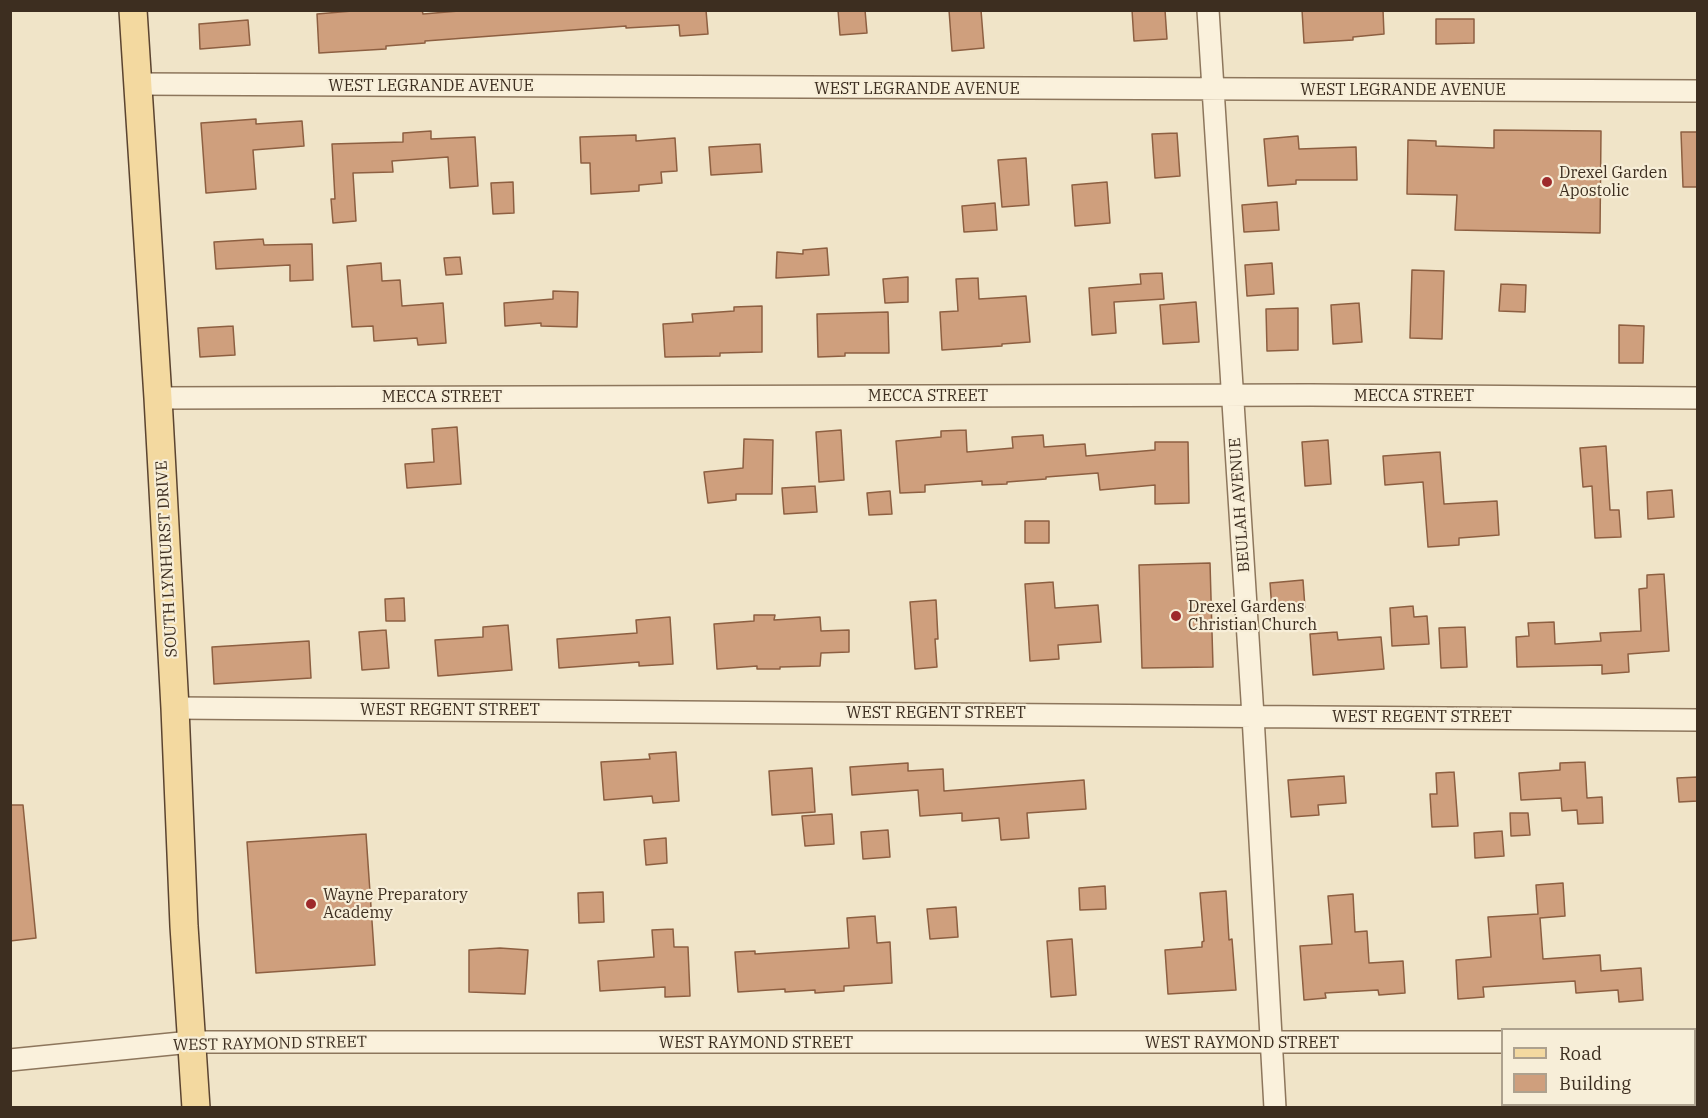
<!DOCTYPE html>
<html>
<head>
<meta charset="utf-8">
<style>
  body { margin:0 }
  #map { position:relative; width:1708px; height:1118px; overflow:hidden; background:#f0e4c8; font-family:"IBM Plex Serif",serif }
  canvas { display:block }
  .frame { position:absolute; inset:0; border:12px solid #3d2e20; pointer-events:none }
  .legend { position:absolute; left:1501px; top:1028px; width:195px; height:78px; box-sizing:border-box; background:#f7eed8; border:2px solid #ada18e; margin:0; padding:8px 10px; list-style:none; font-size:18px; color:#3d2e20 }
  .legend li { display:flex; align-items:center; gap:12px; height:30px }
  .legend b { width:30px; border:2px solid #ada18e }
</style>
</head>
<body>
<div id="map">
<canvas width="1708" height="1118"></canvas>
<div class="frame"></div>
<ul class="legend">
<li><b style="height:8px;background:#f3d9a0"></b>Road</li>
<li><b style="height:16px;background:#cf9f7d"></b>Building</li>
</ul>
</div>
<script>
const ctx = document.querySelector('canvas').getContext('2d');
ctx.lineJoin = 'round';
function paint(path, color) { ctx.fillStyle = color; ctx.fill(path, 'evenodd'); }
const shape = rows => new Path2D(rows.map(r => 'M' + r).join(''));
function trace(path, color, width, dash) { ctx.strokeStyle = color; ctx.lineWidth = width; ctx.lineCap = dash ? 'butt' : 'round'; ctx.setLineDash(dash || []); ctx.stroke(path); }
function write(font, color, halo, rows, align = 'center') {
  ctx.font = font + ' "IBM Plex Serif",serif'; ctx.lineWidth = 4.5; ctx.setLineDash([]); ctx.textBaseline = 'middle'; ctx.strokeStyle = halo; ctx.fillStyle = color; for (const [text, x, y, turn = 0] of rows) {
    ctx.save(); ctx.translate(x, y); ctx.rotate((+turn || 0) * Math.PI / 180); ctx.textAlign = isNaN(turn) ? turn : align; if (halo) ctx.strokeText(text, 0, 0); ctx.fillText(text, 0, 0); ctx.restore();
  }
}
const building = shape([
  [364,10,422,10,423,14,471,10,706,10,708,34,680,36,679,25,626,28,626,26,425,41,425,43,386,46,386,49,319,53,317,14,364,10],
  [838,10,865,10,867,33,840,35,838,10],
  [949,10,981,10,984,48,952,51,949,10],
  [1132,10,1165,10,1167,39,1134,41,1132,10],
  [1302,10,1383,10,1384,34,1353,37,1353,40,1304,43,1302,10],
  [1436,19,1474,19,1474,43,1436,44,1436,19],
  [248,20,250,45,200,49,199,24,248,20],
  [256,119,256,124,302,121,304,146,253,150,256,189,206,193,201,123,256,119],
  [1494,130,1601,131,1600,233,1455,230,1457,195,1407,194,1408,140,1436,141,1436,146,1494,148,1494,130],
  [431,131,431,139,475,137,478,186,450,188,448,157,392,161,393,172,353,173,356,221,333,223,331,199,335,199,332,144,403,142,403,133,431,131],
  [1681,132,1698,132,1698,187,1683,187,1681,132],
  [1177,133,1180,176,1155,178,1152,134,1177,133],
  [636,135,636,141,675,138,677,171,661,172,662,183,639,185,639,191,591,194,590,163,581,163,580,137,636,135],
  [1298,136,1299,149,1356,147,1357,180,1296,180,1296,184,1268,186,1264,139,1298,136],
  [760,144,762,172,711,175,709,147,760,144],
  [1026,158,1029,205,1002,207,998,160,1026,158],
  [513,182,514,213,493,214,491,183,513,182],
  [1107,182,1110,223,1075,226,1072,185,1107,182],
  [1277,202,1279,230,1244,232,1242,205,1277,202],
  [995,203,997,230,964,232,962,206,995,203],
  [263,239,264,245,312,244,313,280,290,281,290,265,216,269,214,242,263,239],
  [827,248,829,275,776,278,777,252,803,254,803,250,827,248],
  [460,257,462,274,446,275,444,258,460,257],
  [381,263,382,281,400,280,402,306,443,303,446,343,418,345,417,338,374,341,373,326,352,327,347,266,381,263],
  [1272,263,1274,294,1247,296,1245,265,1272,263],
  [1412,270,1444,271,1442,339,1410,338,1412,270],
  [1162,273,1164,299,1114,302,1116,333,1092,335,1089,288,1141,284,1140,274,1162,273],
  [908,277,908,302,885,303,883,279,908,277],
  [978,278,979,299,1026,296,1030,342,1002,344,1002,346,942,350,940,312,958,311,956,279,978,278],
  [1501,284,1526,285,1525,312,1499,311,1501,284],
  [553,291,578,292,577,327,541,326,541,323,505,326,504,303,553,299,553,291],
  [1196,302,1199,342,1163,344,1160,305,1196,302],
  [1359,303,1362,342,1333,344,1331,305,1359,303],
  [762,306,762,352,720,353,720,356,665,357,663,324,693,322,692,314,734,311,734,307,762,306],
  [1298,308,1298,350,1267,351,1266,309,1298,308],
  [888,312,889,353,845,353,845,356,818,357,817,314,888,312],
  [1619,325,1644,326,1643,363,1619,363,1619,325],
  [233,326,235,355,200,357,198,328,233,326],
  [457,427,461,484,407,488,405,464,434,462,432,429,457,427],
  [841,430,844,480,819,482,816,432,841,430],
  [966,430,967,452,1013,448,1012,437,1043,435,1044,447,1085,444,1086,456,1155,450,1155,442,1188,442,1189,503,1155,504,1155,485,1100,490,1098,473,1046,477,1046,479,1007,482,1007,484,982,485,982,481,925,485,925,492,900,493,896,441,941,437,941,431,966,430],
  [744,439,773,440,772,494,736,494,736,500,708,503,704,472,743,468,744,439],
  [1328,440,1331,484,1305,486,1302,442,1328,440],
  [1606,446,1610,510,1619,510,1621,537,1595,538,1592,486,1583,487,1580,448,1606,446],
  [1440,452,1444,504,1497,501,1499,535,1459,538,1459,545,1428,547,1423,482,1385,485,1383,456,1440,452],
  [815,486,817,512,784,514,782,488,815,486],
  [1672,490,1674,517,1648,519,1647,492,1672,490],
  [890,491,892,514,869,515,867,493,890,491],
  [1025,521,1049,521,1049,543,1025,543,1025,521],
  [1210,563,1213,667,1142,668,1139,565,1210,563],
  [1664,574,1669,651,1628,654,1629,672,1602,674,1602,665,1517,667,1516,637,1529,636,1528,623,1554,622,1555,644,1601,641,1600,633,1641,631,1639,589,1647,588,1647,575,1664,574],
  [1303,580,1305,608,1272,610,1270,583,1303,580],
  [1053,582,1055,608,1098,605,1101,642,1058,645,1059,659,1030,661,1025,584,1053,582],
  [404,598,405,621,386,621,385,599,404,598],
  [936,600,938,639,935,639,937,667,915,669,910,602,936,600],
  [1413,606,1414,617,1427,616,1429,644,1392,646,1390,608,1413,606],
  [754,615,775,615,774,620,820,617,821,631,849,630,849,652,821,653,820,666,780,667,780,669,757,669,757,666,717,669,714,624,754,621,754,615],
  [670,617,673,664,639,666,639,662,559,668,557,639,637,633,636,620,670,617],
  [508,625,512,670,438,676,435,640,483,637,483,627,508,625],
  [1465,627,1467,667,1441,668,1439,628,1465,627],
  [386,630,389,668,362,670,359,632,386,630],
  [1337,632,1338,640,1381,637,1384,669,1313,675,1310,634,1337,632],
  [309,641,311,678,214,684,212,647,309,641],
  [676,752,679,801,653,803,652,796,604,800,601,762,650,759,649,754,676,752],
  [1585,762,1587,798,1602,797,1603,823,1578,824,1577,810,1562,811,1561,798,1521,800,1519,773,1560,770,1560,763,1585,762],
  [908,763,908,771,943,769,944,791,1084,780,1086,809,1027,813,1029,838,1001,840,999,818,962,821,962,813,920,816,918,790,852,795,850,767,908,763],
  [812,768,815,812,772,815,769,771,812,768],
  [1454,772,1458,826,1432,827,1430,794,1437,794,1436,773,1454,772],
  [1344,776,1346,803,1318,805,1319,815,1291,817,1288,780,1344,776],
  [1698,777,1698,801,1679,802,1677,778,1698,777],
  [10,805,23,805,36,938,10,941,10,805],
  [1510,813,1528,813,1530,835,1511,836,1510,813],
  [832,814,834,844,805,846,802,816,832,814],
  [888,830,890,857,863,859,861,832,888,830],
  [1502,831,1504,856,1475,858,1474,833,1502,831],
  [366,834,375,965,256,973,247,842,366,834],
  [666,838,667,863,646,865,644,840,666,838],
  [1563,883,1565,916,1540,918,1543,959,1600,955,1601,971,1641,968,1643,1000,1619,1002,1618,990,1576,993,1575,981,1483,987,1484,997,1458,999,1456,960,1491,957,1488,917,1538,914,1536,885,1563,883],
  [1105,886,1106,909,1080,910,1079,888,1105,886],
  [1226,891,1229,940,1232,939,1236,990,1168,994,1165,950,1202,947,1202,942,1204,941,1200,893,1226,891],
  [603,892,604,922,579,923,578,893,603,892],
  [1353,894,1355,932,1367,931,1369,963,1403,961,1405,993,1379,995,1378,990,1325,993,1326,998,1304,1000,1300,946,1332,944,1328,896,1353,894],
  [956,907,958,937,930,939,927,909,956,907],
  [875,916,877,943,890,942,892,983,844,986,844,991,815,993,815,990,785,992,785,989,738,992,735,952,755,951,755,954,849,948,847,918,875,916],
  [673,929,674,947,688,947,690,996,665,997,665,987,600,991,598,961,654,957,652,930,673,929],
  [1072,939,1076,995,1051,997,1047,941,1072,939],
  [500,948,528,950,525,994,469,992,469,950,500,948]
]);
paint(building, '#cf9f7d');
trace(building, '#8d5f41', 1.5);
const minor = shape([
  [1208,10,1253,716,1275,1108],
  [137,84,1698,91],
  [158,398,1310,395,1698,398],
  [175,708,1698,720],
  [1694,1043,1698,1043],
  [10,1060,191,1042,1502,1042]
]);
const major = shape([
  [133,10,158,398,175,708,184,926,196,1108]
]);
trace(minor, '#8d765c', 24);
trace(major, '#5b4430', 30);
trace(minor, '#faf1dc', 21);
trace(major, '#f3d9a0', 27);
for (const [x, y, r, color] of [
  [1547,182,6,"#9e2a2b"],
  [1176,616,6,"#9e2a2b"],
  [311,904,6,"#9e2a2b"]
]) { const dot = new Path2D(); dot.arc(x, y, r, 0, 2 * Math.PI); ctx.fillStyle = color; ctx.fill(dot); trace(dot, '#f7eed8', 2); }
write('16px', '#3d2e20', '#f7eed8', [
  ["WEST LEGRANDE AVENUE",431,86],
  ["WEST LEGRANDE AVENUE",917,89],
  ["WEST LEGRANDE AVENUE",1403,90],
  ["MECCA STREET",928,396],
  ["MECCA STREET",1414,396],
  ["MECCA STREET",442,397],
  ["BEULAH AVENUE",1240,505,-94],
  ["SOUTH LYNHURST DRIVE",167,559,-93],
  ["WEST REGENT STREET",450,710],
  ["WEST REGENT STREET",936,713],
  ["WEST REGENT STREET",1422,717],
  ["WEST RAYMOND STREET",756,1043],
  ["WEST RAYMOND STREET",1242,1043],
  ["WEST RAYMOND STREET",270,1044,-1]
]);
write('16px', '#3d2e20', '#f7eed8', [
  ["Drexel Garden",1559,173],
  ["Apostolic",1559,191],
  ["Drexel Gardens",1188,607],
  ["Christian Church",1188,625],
  ["Wayne Preparatory",323,895],
  ["Academy",323,913]
], 'left');
</script>
</body>
</html>
